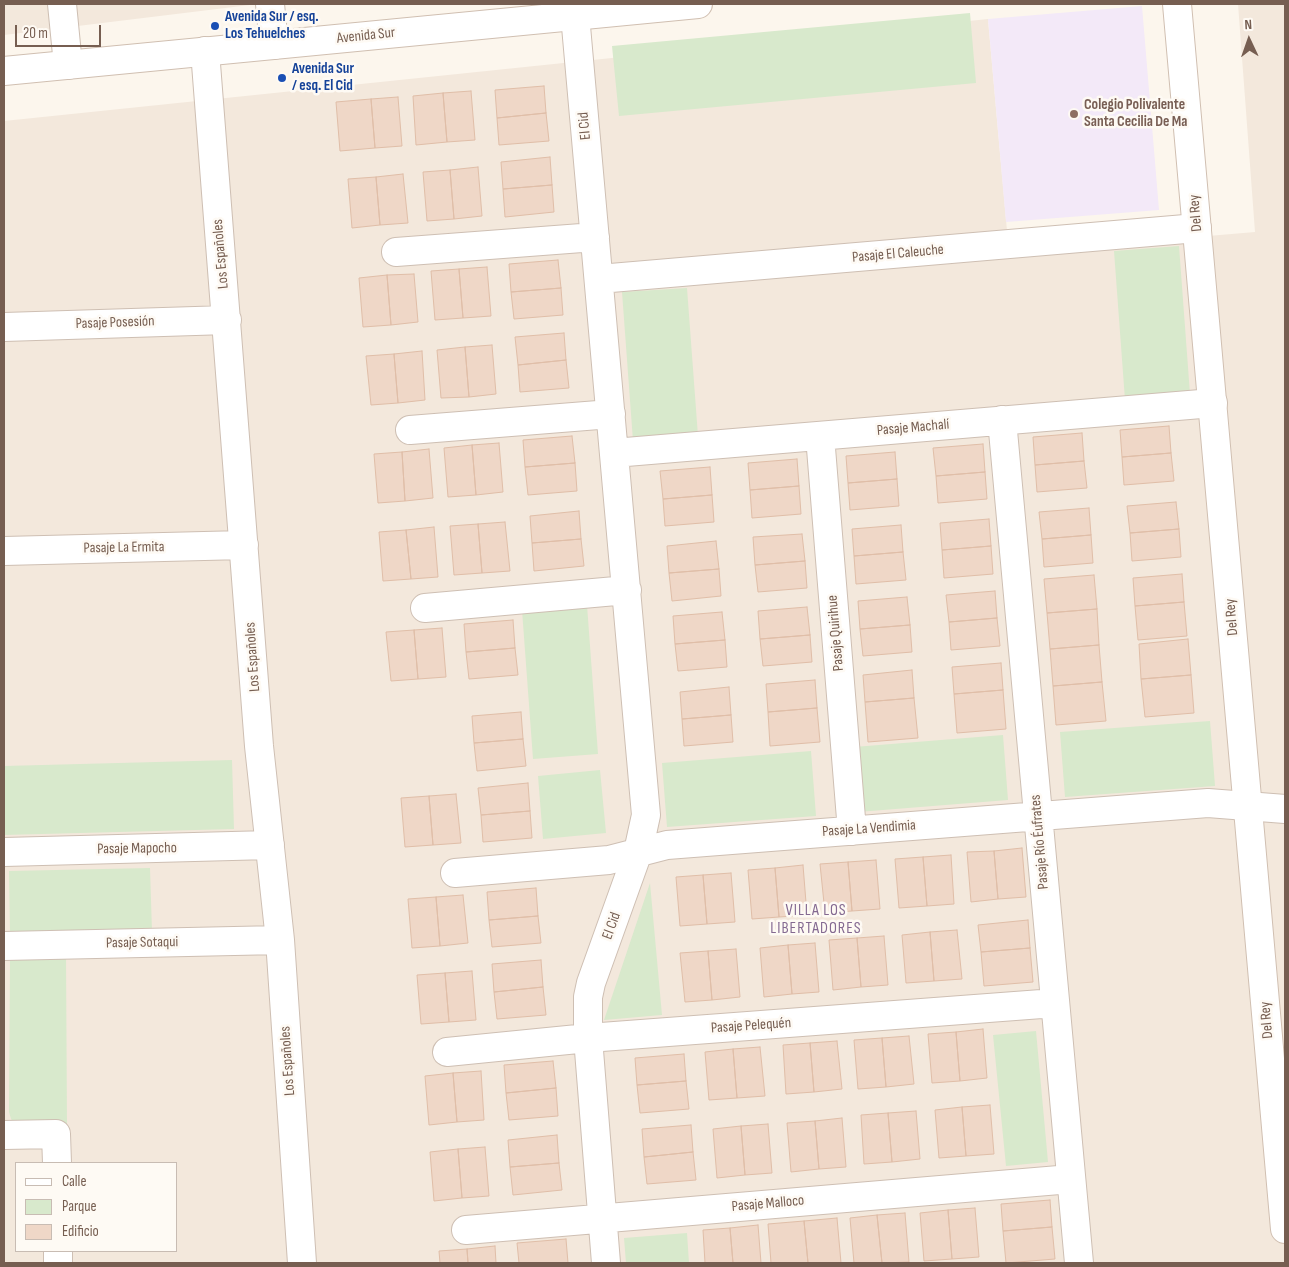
<!DOCTYPE html>
<html>
<head>
<meta charset="utf-8">
<style>
  body { margin:0 }
  #map { position:relative; width:1289px; height:1267px; overflow:hidden; background:#fcf6ed; font-family:"Sofia Sans Condensed",sans-serif }
  canvas { display:block }
  .frame { position:absolute; inset:0; border:5px solid #765e51; pointer-events:none }
  .legend { position:absolute; left:15px; top:1162px; width:162px; height:90px; box-sizing:border-box; background:#fefaf4; border:1px solid #c8bcb3; margin:0; padding:6px 9px; list-style:none; font-size:15px; color:#765e51 }
  .legend li { display:flex; align-items:center; gap:10px; height:25px }
  .legend b { width:25px; border:1px solid #c8bcb3 }
  .north { position:absolute; left:1224px; top:15px; width:50px; height:50px; -webkit-text-stroke:4px #fefaf4; paint-order:stroke; rotate:357deg; font-size:14px; font-weight:700; line-height:20px; text-align:center; color:#765e51 }
  .north::after { content:''; display:block; margin:auto; width:18px; height:22px; background:#765e51; clip-path:polygon(50% 0,100% 100%,50% 72%,0 100%) }
  .scale { position:absolute; left:15px; top:25px; width:86px; height:22px; box-sizing:border-box; border:2px solid #765e51; border-top:0; padding-left:6px; font-size:15px; line-height:18px; white-space:nowrap; color:#765e51; -webkit-text-stroke:4px #fefaf4; paint-order:stroke }
</style>
</head>
<body>
<div id="map">
<canvas width="1289" height="1267"></canvas>
<div class="frame"></div>
<ul class="legend">
<li><b style="height:6px;background:#fff"></b>Calle</li>
<li><b style="height:14px;background:#d8e9cc"></b>Parque</li>
<li><b style="height:14px;background:#efd7c7"></b>Edificio</li>
</ul>
<div class="north">N</div>
<div class="scale">20 m</div>
</div>
<script>
const ctx = document.querySelector('canvas').getContext('2d');
ctx.lineJoin = 'round';
function paint(path, color) { ctx.fillStyle = color; ctx.fill(path, 'evenodd'); }
const shape = rows => new Path2D(rows.map(r => 'M' + r).join(''));
function trace(path, color, width, dash) { ctx.strokeStyle = color; ctx.lineWidth = width; ctx.lineCap = dash ? 'butt' : 'round'; ctx.setLineDash(dash || []); ctx.stroke(path); }
function write(font, color, halo, rows, align = 'center') {
  ctx.font = font + ' "Sofia Sans Condensed",sans-serif'; ctx.lineWidth = 5; ctx.setLineDash([]); ctx.textBaseline = 'middle'; ctx.strokeStyle = halo; ctx.fillStyle = color; for (const [text, x, y, turn = 0] of rows) {
    ctx.save(); ctx.translate(x, y); ctx.rotate((+turn || 0) * Math.PI / 180); ctx.textAlign = isNaN(turn) ? turn : align; if (halo) ctx.strokeText(text, 0, 0); ctx.fillText(text, 0, 0); ctx.restore();
  }
}
paint(shape([
  [4,4,258,4,4,35],
  [1238,4,1285,4,1285,1263,4,1263,4,121,988,19,1009,253,1255,232],
  [16,1163,176,1163,176,1251,16,1251]
]), '#f3e8dc');
paint(shape([
  [1142,6,1159,210,1006,222,988,19]
]), '#f3e9f8');
paint(shape([
  [970,13,976,83,619,116,612,46],
  [1179,246,1190,394,1125,400,1114,251],
  [687,288,698,436,633,441,622,292],
  [587,605,598,754,533,759,522,610],
  [1210,721,1215,786,1065,797,1060,732],
  [1003,735,1008,800,858,812,854,747],
  [811,751,816,816,667,827,662,763],
  [232,760,234,829,4,835,4,766],
  [600,770,606,833,543,839,538,776],
  [150,868,152,932,10,934,9,871],
  [650,883,662,1015,604,1020],
  [66,954,67,1126,14,1123,11,1119,9,1112,10,957],
  [1036,1031,1048,1162,1006,1166,993,1035],
  [687,1233,689,1263,626,1263,624,1238]
]), '#d8e9cc');
const building = shape([
  [544,86,546,113,497,118,495,90,544,86],
  [471,91,475,140,447,142,443,93,471,91],
  [443,93,447,142,416,145,413,96,443,93],
  [398,97,402,146,375,148,371,99,398,97],
  [371,99,375,148,340,151,336,102,371,99],
  [546,113,549,141,499,145,497,118,546,113],
  [550,157,552,185,503,189,501,162,550,157],
  [478,167,482,216,454,219,450,170,478,167],
  [450,170,454,219,427,221,423,172,450,170],
  [403,174,408,223,380,225,376,177,403,174],
  [376,177,380,225,352,228,348,179,376,177],
  [552,185,554,212,505,217,503,189,552,185],
  [558,260,561,288,511,292,509,264,558,260],
  [487,267,491,316,463,318,459,269,487,267],
  [459,269,463,318,435,320,431,271,459,269],
  [414,274,418,322,391,325,387,275,414,274],
  [387,275,391,325,363,327,359,278,387,275],
  [561,288,563,315,514,319,511,292,561,288],
  [564,333,566,360,518,365,515,337,564,333],
  [492,345,496,394,469,397,465,347,492,345],
  [465,347,469,397,441,398,437,350,465,347],
  [422,351,425,400,398,403,394,354,422,351],
  [394,354,398,403,371,405,366,356,394,354],
  [566,360,569,388,520,392,518,365,566,360],
  [1169,426,1171,453,1122,457,1120,430,1169,426],
  [1082,433,1084,461,1035,465,1033,437,1082,433],
  [572,436,575,463,525,467,523,440,572,436],
  [499,443,503,492,476,495,472,445,499,443],
  [983,444,985,472,936,476,933,448,983,444],
  [472,445,476,495,448,497,444,448,472,445],
  [429,449,433,498,405,501,402,452,429,449],
  [402,452,405,501,378,503,374,454,402,452],
  [895,452,897,479,848,483,846,456,895,452],
  [1171,453,1174,481,1124,485,1122,457,1171,453],
  [797,459,799,486,750,490,748,463,797,459],
  [1084,461,1087,488,1037,492,1035,465,1084,461],
  [575,463,577,491,528,495,525,467,575,463],
  [710,467,712,495,663,499,660,471,710,467],
  [985,472,987,499,938,503,936,476,985,472],
  [897,479,899,506,850,510,848,483,897,479],
  [799,486,801,514,752,518,750,490,799,486],
  [712,495,714,522,665,526,663,499,712,495],
  [1176,502,1179,529,1130,533,1127,506,1176,502],
  [1089,508,1091,535,1042,539,1039,512,1089,508],
  [579,511,581,539,532,543,530,516,579,511],
  [989,519,991,546,942,550,940,523,989,519],
  [505,522,510,571,482,573,478,524,505,522],
  [478,524,482,573,454,575,450,526,478,524],
  [901,525,903,552,854,556,852,529,901,525],
  [434,527,438,577,411,579,406,530,434,527],
  [1179,529,1181,557,1132,561,1130,533,1179,529],
  [406,530,411,579,383,581,379,532,406,530],
  [802,534,805,561,755,565,753,537,802,534],
  [1091,535,1093,563,1044,567,1042,539,1091,535],
  [581,539,584,566,534,571,532,543,581,539],
  [716,541,719,569,669,573,667,546,716,541],
  [991,546,993,574,944,578,942,550,991,546],
  [903,552,906,580,856,584,854,556,903,552],
  [805,561,807,588,758,592,755,565,805,561],
  [719,569,721,596,672,601,669,573,719,569],
  [1182,574,1184,602,1135,606,1133,578,1182,574],
  [1094,575,1097,609,1047,613,1044,579,1094,575],
  [995,591,997,618,949,622,946,595,995,591],
  [907,597,910,625,860,629,858,601,907,597],
  [1184,602,1187,636,1138,640,1135,606,1184,602],
  [807,607,810,635,760,639,758,611,807,607],
  [1097,609,1099,645,1050,649,1047,613,1097,609],
  [722,612,725,640,675,644,673,616,722,612],
  [997,618,1000,646,951,650,949,622,997,618],
  [513,620,515,648,466,652,464,624,513,620],
  [910,625,912,652,863,656,860,629,910,625],
  [442,628,446,677,418,679,414,630,442,628],
  [414,630,418,679,391,681,386,632,414,630],
  [810,635,812,662,763,666,760,639,810,635],
  [1188,639,1191,675,1141,679,1139,644,1188,639],
  [725,640,727,667,678,671,675,644,725,640],
  [1099,645,1102,682,1053,686,1050,649,1099,645],
  [515,648,518,675,469,679,466,652,515,648],
  [1001,663,1003,690,954,694,952,667,1001,663],
  [912,670,914,698,865,702,863,675,912,670],
  [1191,675,1194,713,1145,717,1141,679,1191,675],
  [815,680,817,708,768,712,766,684,815,680],
  [1102,682,1106,721,1056,725,1053,686,1102,682],
  [729,687,731,715,682,719,680,692,729,687],
  [1003,690,1006,729,957,733,954,694,1003,690],
  [914,698,918,738,868,742,865,702,914,698],
  [817,708,820,742,770,746,768,712,817,708],
  [521,712,523,739,474,743,472,716,521,712],
  [731,715,733,742,684,746,682,719,731,715],
  [523,739,526,766,477,771,474,743,523,739],
  [528,783,530,811,481,815,478,788,528,783],
  [456,794,461,843,433,845,429,796,456,794],
  [429,796,433,845,405,847,401,798,429,796],
  [530,811,532,838,483,842,481,815,530,811],
  [1022,848,1026,897,998,899,994,851,1022,848],
  [994,851,998,899,971,902,967,852,994,851],
  [951,855,954,904,927,906,923,857,951,855],
  [923,857,927,906,899,908,895,859,923,857],
  [876,860,880,909,852,911,848,862,876,860],
  [848,862,852,911,825,913,820,864,848,862],
  [803,865,807,915,779,917,775,868,803,865],
  [775,868,779,917,752,919,748,870,775,868],
  [731,873,735,922,707,924,703,875,731,873],
  [703,875,707,924,680,926,676,877,703,875],
  [536,888,538,916,489,920,487,892,536,888],
  [463,895,468,943,440,946,436,897,463,895],
  [436,897,440,946,412,948,408,899,436,897],
  [538,916,541,943,492,947,489,920,538,916],
  [1028,920,1030,948,981,952,978,925,1028,920],
  [957,930,962,979,934,981,930,932,957,930],
  [930,932,934,981,906,983,902,935,930,932],
  [884,936,888,985,861,987,857,938,884,936],
  [857,938,861,987,833,990,829,940,857,938],
  [815,943,819,992,792,994,788,945,815,943],
  [788,945,792,994,764,997,760,948,788,945],
  [1030,948,1033,982,984,986,981,952,1030,948],
  [736,949,740,997,712,1000,708,951,736,949],
  [708,951,712,1000,685,1002,680,953,708,951],
  [541,960,543,987,494,992,492,964,541,960],
  [472,971,476,1020,449,1022,445,973,472,971],
  [445,973,449,1022,421,1024,417,975,445,973],
  [543,987,546,1015,497,1019,494,992,543,987],
  [983,1029,987,1078,960,1081,956,1032,983,1029],
  [956,1032,960,1081,932,1083,928,1034,956,1032],
  [909,1036,914,1084,886,1087,882,1038,909,1036],
  [882,1038,886,1087,858,1089,854,1040,882,1038],
  [837,1041,842,1089,814,1092,810,1043,837,1041],
  [810,1043,814,1092,786,1094,783,1045,810,1043],
  [760,1047,765,1096,737,1098,733,1049,760,1047],
  [733,1049,737,1098,709,1100,705,1052,733,1049],
  [684,1054,686,1081,637,1085,635,1058,684,1054],
  [553,1061,556,1088,506,1093,504,1065,553,1061],
  [481,1071,484,1120,457,1122,453,1073,481,1071],
  [453,1073,457,1122,429,1125,425,1076,453,1073],
  [686,1081,689,1109,640,1113,637,1085,686,1081],
  [556,1088,558,1116,509,1120,506,1093,556,1088],
  [990,1105,994,1154,966,1156,962,1107,990,1105],
  [962,1107,966,1156,939,1158,935,1110,962,1107],
  [916,1111,920,1159,892,1162,888,1113,916,1111],
  [888,1113,892,1162,864,1164,861,1115,888,1113],
  [842,1118,846,1167,819,1169,815,1121,842,1118],
  [815,1121,819,1169,791,1172,787,1123,815,1121],
  [768,1124,772,1173,745,1175,741,1126,768,1124],
  [691,1125,693,1152,644,1157,642,1129,691,1125],
  [741,1126,745,1175,717,1178,713,1129,741,1126],
  [557,1135,559,1163,510,1167,508,1140,557,1135],
  [485,1147,489,1196,462,1198,458,1149,485,1147],
  [458,1149,462,1198,434,1201,430,1152,458,1149],
  [693,1152,696,1180,647,1184,644,1157,693,1152],
  [559,1163,562,1190,513,1195,510,1167,559,1163],
  [1050,1200,1052,1227,1003,1231,1001,1204,1050,1200],
  [975,1208,979,1257,952,1259,948,1210,975,1208],
  [948,1210,952,1259,924,1261,920,1213,948,1210],
  [905,1213,909,1262,882,1263,877,1215,905,1213],
  [877,1215,882,1263,854,1263,850,1218,877,1215],
  [837,1218,841,1263,808,1263,804,1221,837,1218],
  [804,1221,808,1263,771,1263,768,1224,804,1221],
  [758,1225,761,1263,733,1263,730,1228,758,1225],
  [1052,1227,1055,1259,1006,1263,1003,1231,1052,1227],
  [730,1228,733,1263,705,1263,703,1230,730,1228],
  [566,1239,568,1263,519,1263,517,1243,566,1239],
  [495,1246,496,1263,468,1263,467,1249,495,1246],
  [467,1249,468,1263,440,1263,439,1251,467,1249]
]);
paint(building, '#efd7c7');
trace(building, '#e0bea8', 1);
const street = shape([
  [62,4,68,65],
  [270,4,274,45],
  [575,15,646,815,638,852,591,983,588,997,588,1038,606,1263],
  [205,51,259,746,280,940,302,1263],
  [396,252,595,237],
  [599,279,1197,228],
  [4,327,227,320],
  [1002,420,1079,1263],
  [410,430,611,414],
  [820,436,852,831],
  [614,453,1213,403],
  [4,551,244,545],
  [425,608,627,590],
  [4,852,270,845],
  [455,873,609,860,667,845,1208,803,1285,809],
  [4,946,280,940],
  [447,1052,588,1038,1055,1003],
  [4,1135,56,1134,57,1163],
  [466,1230,1071,1179],
  [58,1251,58,1263]
]);
const secondary = shape([
  [1177,4,1285,1229],
  [4,71,698,4]
]);
trace(street, '#cebfb3', 30);
trace(secondary, '#d0bfb1', 30);
trace(street, '#fff', 28);
trace(secondary, '#fff', 28);
for (const [x, y, r, color] of [
  [215,26,5,"#1a4fb4"],
  [282,78,5,"#1a4fb4"],
  [1074,114,5,"#8d6e63"]
]) { const dot = new Path2D(); dot.arc(x, y, r, 0, 2 * Math.PI); ctx.fillStyle = color; ctx.fill(dot); trace(dot, '#fefaf4', 2); }
write('bold 15px', '#164399', '#fefaf4', [
  ["Avenida Sur / esq.",225,17],
  ["Los Tehuelches",225,34],
  ["Avenida Sur",292,69],
  ["/ esq. El Cid",292,86]
], 'left');
write('15px', '#765e51', '#fefaf4', [
  ["Avenida Sur",366,36,-6],
  ["El Cid",585,126,-95],
  ["Del Rey",1196,213,-95],
  ["Los Españoles",221,254,-95],
  ["Pasaje El Caleuche",898,254,-5],
  ["Pasaje Posesión",115,323,-2],
  ["Pasaje Machalí",913,428,-5],
  ["Pasaje La Ermita",124,548,-1],
  ["Del Rey",1232,617,-95],
  ["Pasaje Quirihue",836,633,-95],
  ["Los Españoles",253,657,-94],
  ["Pasaje La Vendimia",869,829,-4],
  ["Pasaje Río Éufrates",1040,842,-95],
  ["Pasaje Mapocho",137,849,-1],
  ["El Cid",612,926,-70],
  ["Pasaje Sotaqui",142,943,-1],
  ["Del Rey",1267,1020,-95],
  ["Pasaje Pelequén",751,1026,-4],
  ["Los Españoles",288,1061,-94],
  ["Pasaje Malloco",768,1204,-5]
]);
write('bold 15px', '#785e54', '#fefaf4', [
  ["Colegio Polivalente",1084,105],
  ["Santa Cecilia De Ma",1084,122]
], 'left');
ctx.letterSpacing = '1px';
write('16px', '#846991', '#fefaf4', [
  ["VILLA LOS",816,911],
  ["LIBERTADORES",816,929]
]);
ctx.letterSpacing = '0px';
</script>
</body>
</html>
